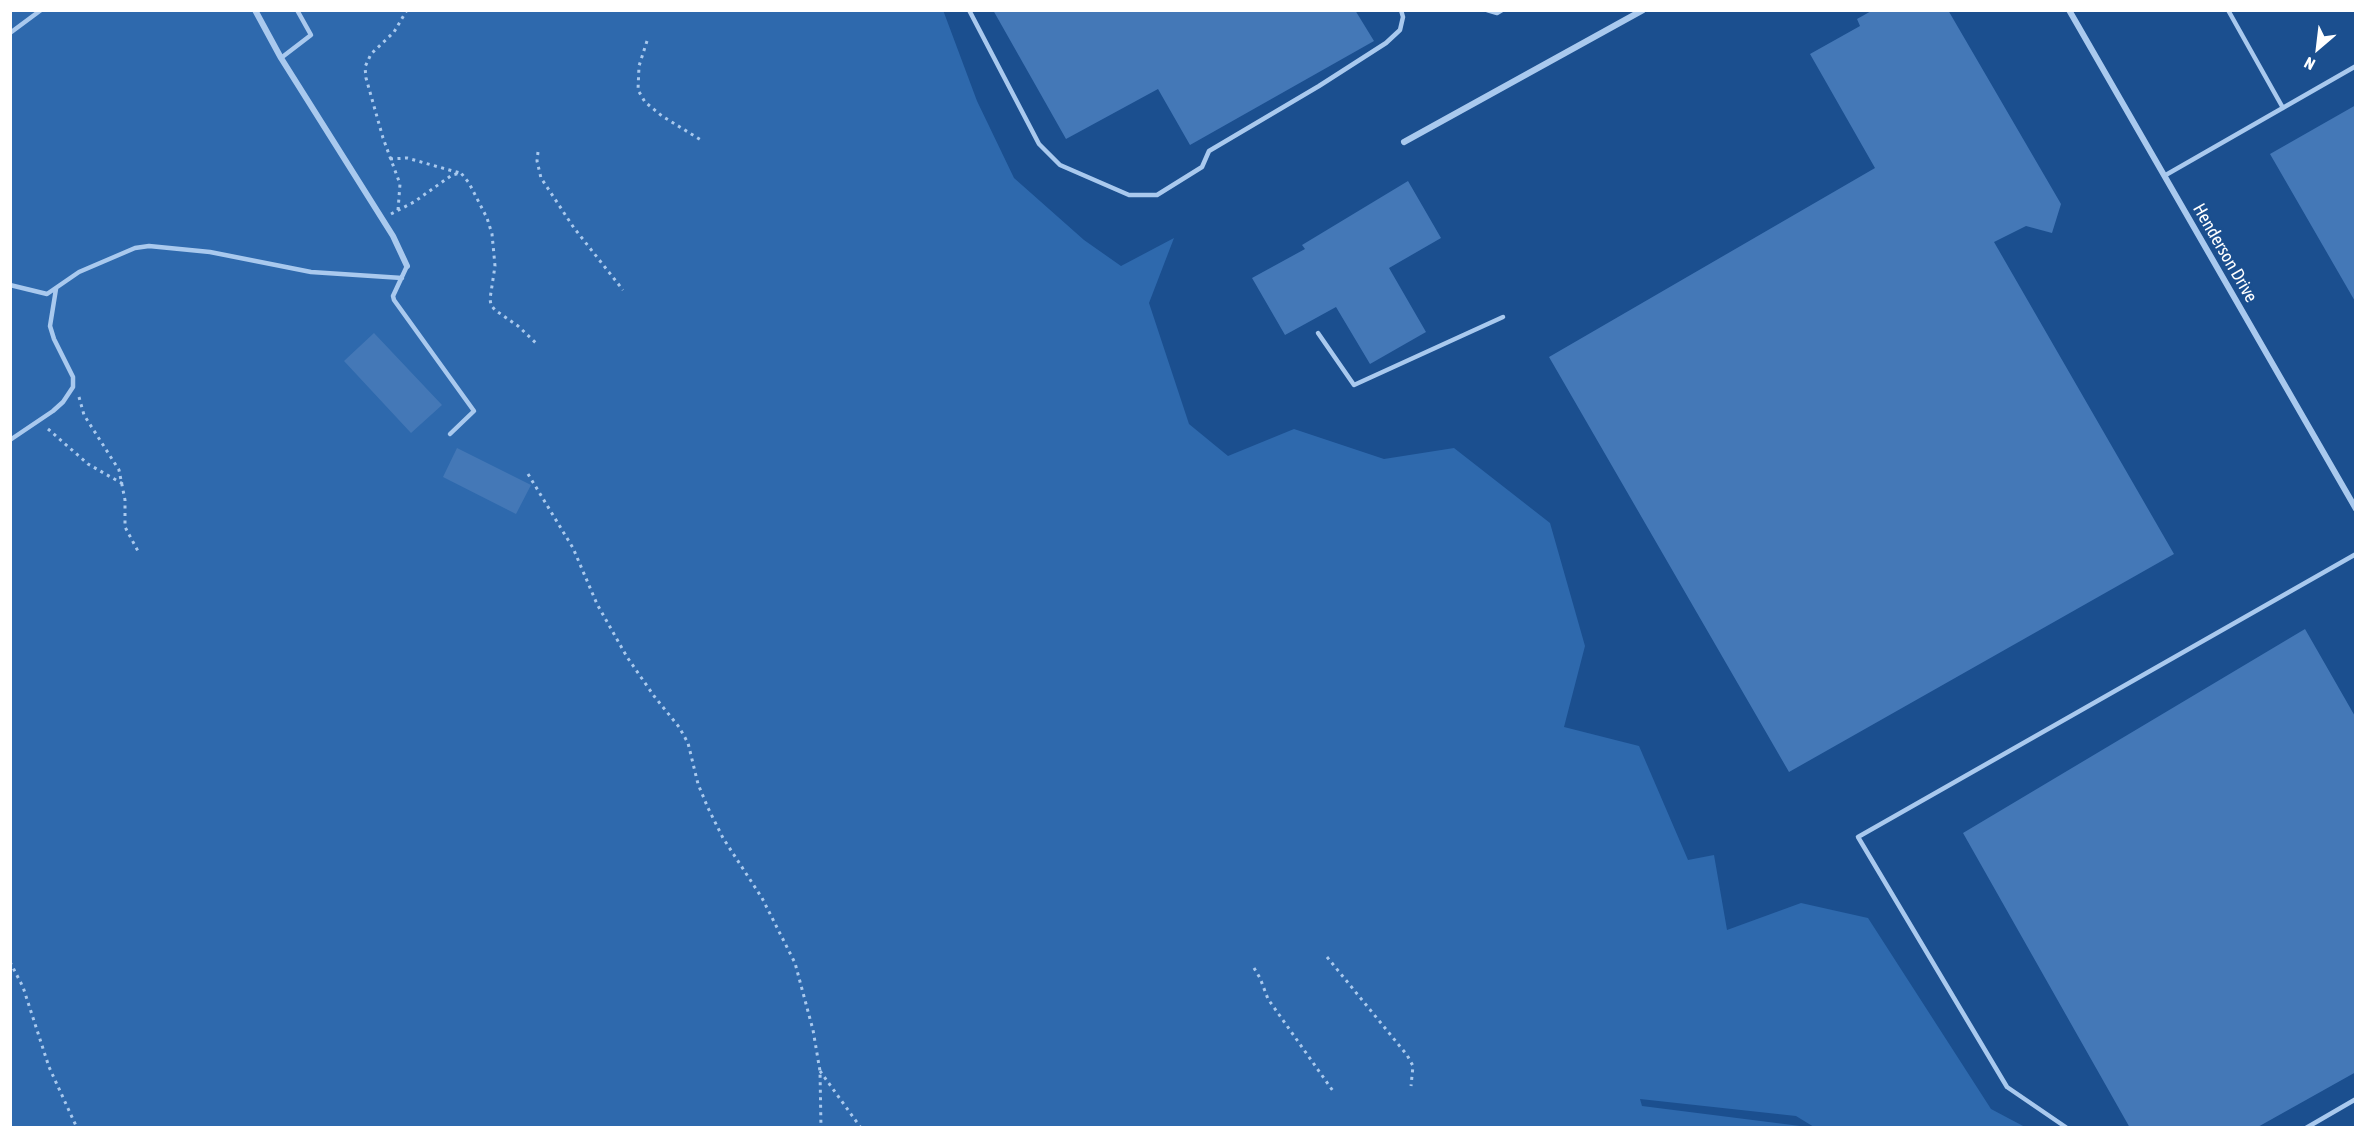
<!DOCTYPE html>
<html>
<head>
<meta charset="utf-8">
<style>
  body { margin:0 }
  #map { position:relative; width:2366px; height:1138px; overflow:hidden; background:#1b4f8f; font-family:"Asap Condensed",sans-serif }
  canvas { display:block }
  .frame { position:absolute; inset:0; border:12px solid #fff; pointer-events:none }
  .north { position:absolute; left:2288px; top:18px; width:60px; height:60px; -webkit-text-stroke:4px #1b4f8f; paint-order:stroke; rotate:208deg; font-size:16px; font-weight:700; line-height:24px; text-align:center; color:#fff }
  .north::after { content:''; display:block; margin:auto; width:21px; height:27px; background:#fff; clip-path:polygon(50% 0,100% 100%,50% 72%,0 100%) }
</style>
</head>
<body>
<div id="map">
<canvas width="2366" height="1138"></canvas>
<div class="frame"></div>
<div class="north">N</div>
</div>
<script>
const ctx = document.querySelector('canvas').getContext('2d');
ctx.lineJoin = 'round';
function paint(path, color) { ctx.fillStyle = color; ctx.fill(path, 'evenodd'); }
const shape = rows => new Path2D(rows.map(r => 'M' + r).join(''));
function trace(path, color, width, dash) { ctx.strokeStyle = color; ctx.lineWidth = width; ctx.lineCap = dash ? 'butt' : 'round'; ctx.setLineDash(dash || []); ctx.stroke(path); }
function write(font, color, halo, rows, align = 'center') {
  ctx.font = font + ' "Asap Condensed",sans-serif'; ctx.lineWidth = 5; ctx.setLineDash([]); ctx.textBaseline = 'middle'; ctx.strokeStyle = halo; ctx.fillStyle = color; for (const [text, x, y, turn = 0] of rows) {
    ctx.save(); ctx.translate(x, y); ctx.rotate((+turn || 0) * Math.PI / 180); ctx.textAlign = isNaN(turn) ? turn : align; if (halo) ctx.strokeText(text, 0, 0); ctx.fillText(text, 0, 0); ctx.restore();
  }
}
paint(shape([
  [943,10,977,101,1014,178,1084,240,1121,266,1174,238,1149,303,1189,424,1228,456,1294,429,1384,459,1454,448,1550,523,1585,646,1564,727,1639,746,1688,860,1714,855,1727,930,1801,903,1868,918,1991,1109,2025,1127,1814,1127,1796,1116,1640,1099,1642,1106,1808,1127,11,1127,11,11]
]), '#2e69ad');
paint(shape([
  [993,10,1355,10,1374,41,1190,145,1158,89,1066,139],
  [1873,10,1948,10,2061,204,2052,233,2026,226,1994,242,2174,554,1789,772,1549,357,1875,168,1810,54,1860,26,1857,19],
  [2356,105,2356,303,2270,154],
  [1408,181,1441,238,1389,268,1426,332,1370,364,1336,307,1285,335,1252,278,1305,249,1302,245],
  [374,333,442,405,411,433,344,361],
  [457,448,531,485,516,514,443,477],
  [2305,629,2356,718,2356,1072,2256,1128,2130,1128,1963,833]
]), '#4478b7');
trace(shape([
  [647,41,639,66,638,90,645,102,662,116,701,140],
  [538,152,537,161,541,178,574,228,623,290],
  [390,159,407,158,460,173],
  [398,210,400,184,383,138,366,78,365,67,371,54,394,32,407,10],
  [391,214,414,202,452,175,461,173,469,183,487,218,492,234,495,266,490,299,491,305,495,310,518,326,537,344],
  [79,397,84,415,119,470,125,500,125,527,139,553],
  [48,429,88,464,123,484],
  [528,474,573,548,597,604,627,657,654,696,679,727,688,743,698,784,708,808,723,838,762,898,795,963,813,1030,820,1071,821,1128],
  [1327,957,1407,1055,1413,1066,1411,1086],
  [10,962,23,987,49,1067,77,1128],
  [1254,968,1260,978,1268,999,1333,1091],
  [820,1071,861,1128]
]), '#a9c9ee', 3, [3, 4.5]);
trace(shape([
  [969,10,1039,144,1060,165,1129,195,1157,195,1202,167,1209,151,1319,86,1386,43,1400,30,1403,17,1401,10],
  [1487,10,1497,13,1502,10],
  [2228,10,2283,108],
  [10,33,41,10],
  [281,58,311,35,297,10],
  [2164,176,2356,66],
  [407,266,393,296,394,300,474,411,450,434],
  [10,285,47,294,79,272,135,248,149,246,210,252,311,272,402,278],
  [1318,333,1354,385,1503,317],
  [10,440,53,411,63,402,73,387,73,377,54,339,50,326,56,289],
  [2067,1128,2007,1087,1858,837,2356,554],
  [2306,1128,2356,1099]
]), '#a9c9ee', 4.5);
trace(shape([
  [255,10,281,58,393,236,407,266],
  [2069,10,2356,509],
  [1404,142,1643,10]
]), '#a9c9ee', 6);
write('18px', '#fff', '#1b4f8f', [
  ["Henderson Drive",2225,253,60]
]);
</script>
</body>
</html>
